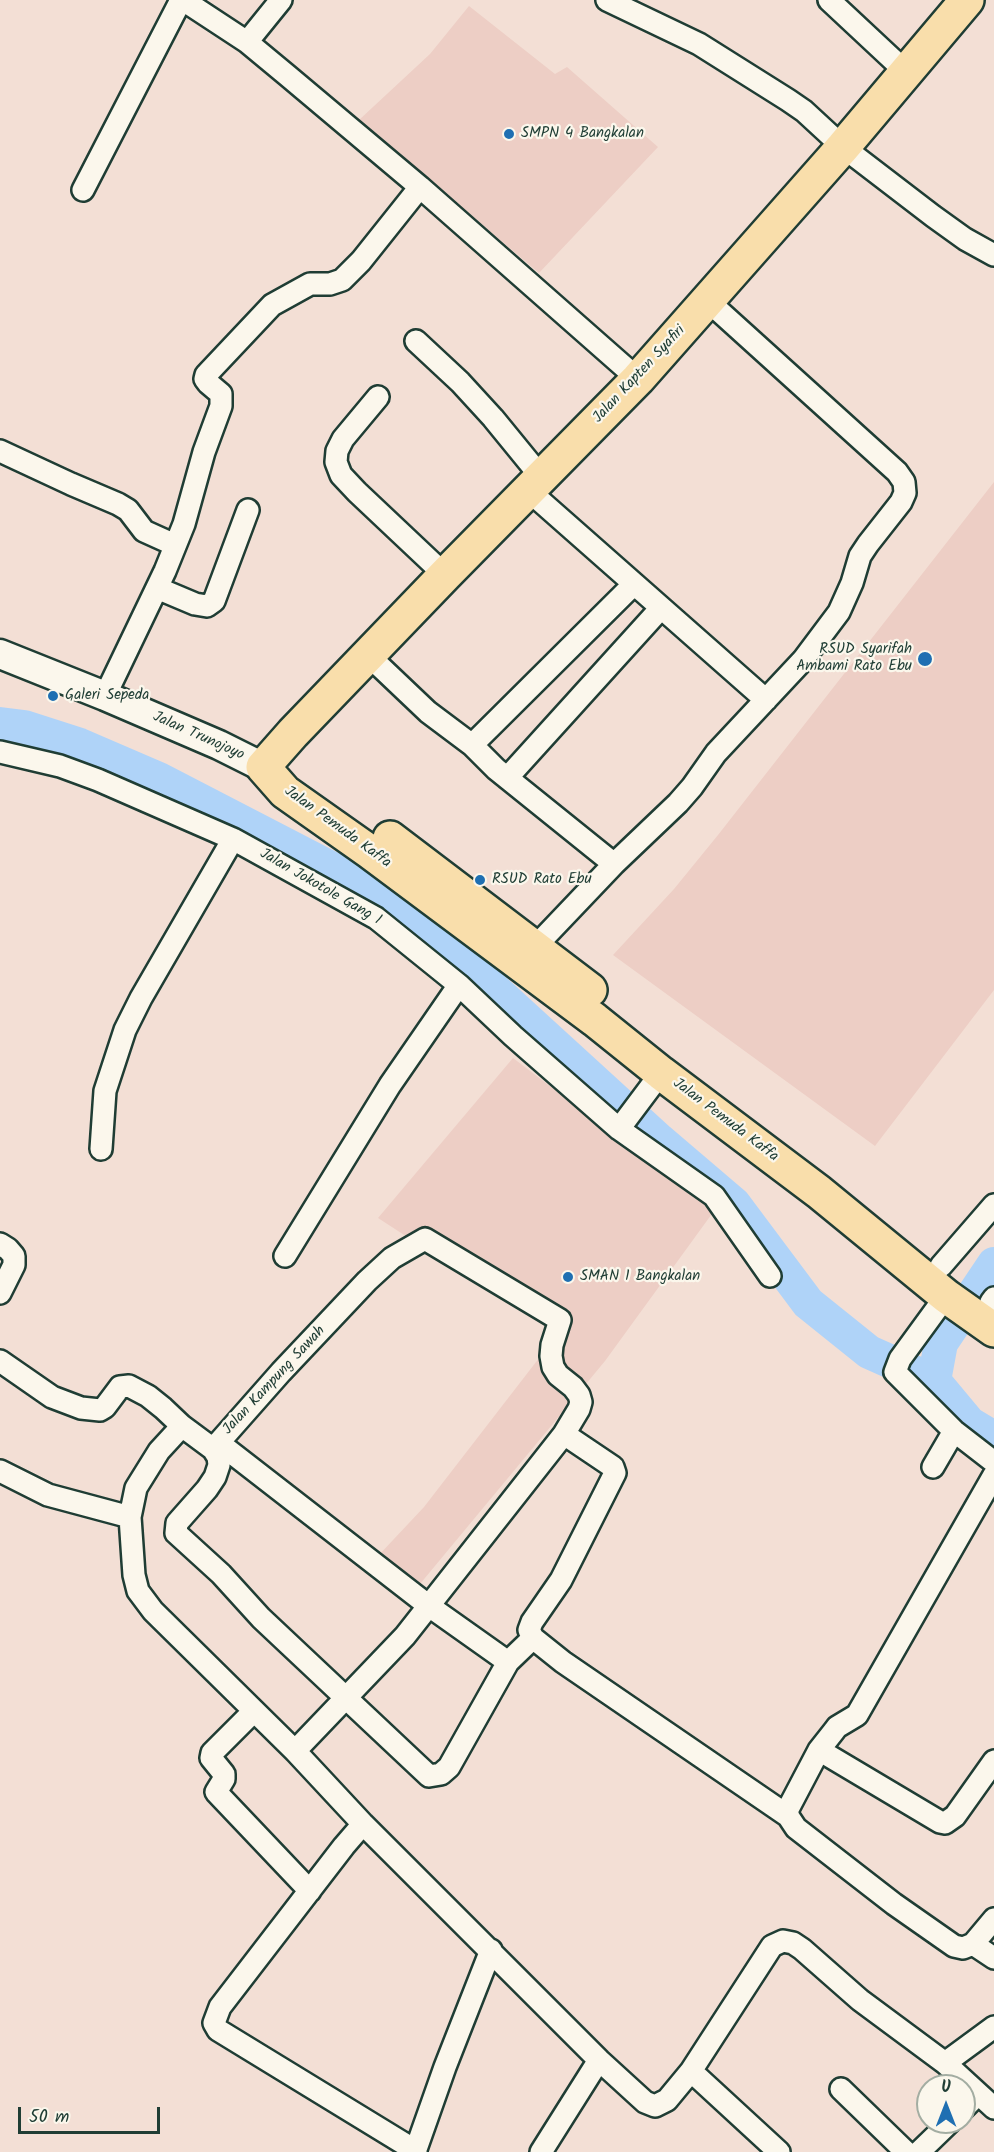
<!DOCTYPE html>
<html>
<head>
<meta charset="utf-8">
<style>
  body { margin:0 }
  #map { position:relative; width:994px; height:2152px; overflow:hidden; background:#f3dfd5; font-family:Kalam,sans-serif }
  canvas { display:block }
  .north { position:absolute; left:916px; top:2074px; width:60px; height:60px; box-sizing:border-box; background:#fbf7ec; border:2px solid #a3ada2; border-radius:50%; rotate:0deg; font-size:16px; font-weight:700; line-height:24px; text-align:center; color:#1f3d34 }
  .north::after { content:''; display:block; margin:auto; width:21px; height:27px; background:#1f6fb2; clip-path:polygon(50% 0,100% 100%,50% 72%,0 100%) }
  .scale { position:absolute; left:18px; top:2107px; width:142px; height:27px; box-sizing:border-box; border:3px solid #1f3d34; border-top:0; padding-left:8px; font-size:18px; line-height:21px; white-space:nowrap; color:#1f3d34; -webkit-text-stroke:4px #fbf7ec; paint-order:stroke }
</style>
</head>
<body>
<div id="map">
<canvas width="994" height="2152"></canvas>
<div class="north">U</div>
<div class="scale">50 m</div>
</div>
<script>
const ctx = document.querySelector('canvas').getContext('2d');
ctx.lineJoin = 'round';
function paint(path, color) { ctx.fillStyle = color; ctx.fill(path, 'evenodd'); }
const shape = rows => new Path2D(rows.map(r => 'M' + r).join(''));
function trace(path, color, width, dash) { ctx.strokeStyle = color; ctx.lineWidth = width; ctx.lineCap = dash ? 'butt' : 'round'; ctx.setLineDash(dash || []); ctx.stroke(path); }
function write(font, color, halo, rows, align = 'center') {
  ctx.font = font + ' Kalam,sans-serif'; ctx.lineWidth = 4.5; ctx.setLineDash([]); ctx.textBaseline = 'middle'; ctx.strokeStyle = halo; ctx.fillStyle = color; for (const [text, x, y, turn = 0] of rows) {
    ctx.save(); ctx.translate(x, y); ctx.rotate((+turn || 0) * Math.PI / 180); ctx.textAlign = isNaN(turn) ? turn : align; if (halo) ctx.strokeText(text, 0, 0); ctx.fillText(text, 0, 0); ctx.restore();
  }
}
paint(shape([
  [469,6,555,74,567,67,658,147,539,273,359,120,430,54],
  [994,482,994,990,875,1146,613,955,674,889,718,835],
  [513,1058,714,1211,605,1361,415,1590,378,1556,424,1507,536,1362,560,1336,378,1218]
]), '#edcec5');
trace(shape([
  [0,724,24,727,80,745,159,779,354,880,461,959,659,1140,734,1204,808,1303,869,1352,934,1381],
  [994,1264,941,1343,934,1381,969,1423,994,1438]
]), '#afd3f8', 34);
const minor = shape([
  [183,0,247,42,288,76,420,187,638,379],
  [607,0,699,44,788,100,804,111,843,147,933,216,965,239,994,255],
  [829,0,905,71],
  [247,42,281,0],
  [83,190,181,0],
  [416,341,460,382,493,418,542,478],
  [378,397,343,439,337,451,336,462,341,475,357,492,445,575],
  [0,451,71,484,118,504,128,510,144,531,175,545],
  [529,491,766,700],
  [157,588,195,604,207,606,214,601,248,510],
  [368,655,428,712,472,745,496,769,614,864],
  [105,696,165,571,184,524,204,452,221,406,221,394,208,383,205,379,206,375,272,305,310,284,330,284,342,280,361,261,420,187],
  [472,745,634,584],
  [0,752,60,766,98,780,233,839,376,918,459,985,513,1036,619,1129,714,1196,770,1276],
  [507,778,661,608],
  [535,947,614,864,678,803,692,787,716,753,803,660,839,612,852,583,860,556,868,544,901,502,905,493,904,482,897,472,708,301],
  [619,1129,661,1073],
  [101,1149,105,1091,125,1030,141,998,233,839],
  [0,1244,8,1249,14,1256,14,1265,0,1293],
  [285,1256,390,1085,459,985],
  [941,1266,994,1205],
  [946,1296,900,1359,895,1372,954,1431,994,1462],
  [991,1302,994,1298],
  [0,1361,52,1397,81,1408,100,1410,105,1407,120,1387,129,1386,148,1396,163,1408,182,1426,213,1449,281,1372,367,1281,392,1258,425,1239,560,1320,552,1345,551,1356,553,1367,558,1375,573,1387,579,1395,581,1402,579,1409,564,1434,405,1636,295,1751],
  [182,1426,159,1451,136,1488,130,1517,134,1575,138,1591,153,1611,295,1751,363,1824,599,2060,645,2102,655,2106,667,2100,691,2071,772,1946,783,1941,793,1943,802,1949,860,2000,945,2063,994,2108],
  [564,1434,613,1467,615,1473,561,1580,532,1622,529,1630,533,1638,563,1662,788,1816],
  [219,1443,429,1606,508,1662],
  [213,1449,218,1457,219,1465,215,1477,207,1489,177,1523,176,1533,221,1574,261,1618,429,1776,441,1774,449,1767,508,1662,533,1638],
  [933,1467,954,1431],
  [0,1471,48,1495,130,1517],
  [253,1712,212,1753,211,1758,224,1774,224,1779,216,1792,310,1891],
  [819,1750,940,1822,945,1823,955,1816,994,1761],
  [363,1824,344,1846,220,2007,214,2023,218,2030,416,2151],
  [994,1919,973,1944,994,1958],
  [973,1944,963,1948,954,1946,894,1904,796,1828,788,1816,788,1809,819,1750,834,1731,837,1727,857,1715,994,1475],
  [945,2063,994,2027],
  [691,2071,779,2152],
  [841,2089,906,2152],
  [964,2108,978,2094],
  [415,2152,445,2067,491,1950],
  [541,2152,599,2060],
  [919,2152,950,2122]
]);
const secondary = shape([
  [0,654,105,696,219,745,263,767]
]);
const trunk = shape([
  [263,767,293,733,445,575,638,379,843,147,967,0],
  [263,767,285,792,370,852,595,1020,661,1073,819,1192,946,1296,994,1330],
  [390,838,590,990]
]);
trace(minor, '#1f3d34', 26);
trace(secondary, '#1f3d34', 33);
trace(trunk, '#1f3d34', 38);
trace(minor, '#fbf7ec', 21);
trace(secondary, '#fbf7ec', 28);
trace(trunk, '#f9deab', 33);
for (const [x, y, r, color] of [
  [509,134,6,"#1f6fb2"],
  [925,659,8,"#1f6fb2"],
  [53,696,6,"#1f6fb2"],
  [480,880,6,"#1f6fb2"],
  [568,1277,6,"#1f6fb2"]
]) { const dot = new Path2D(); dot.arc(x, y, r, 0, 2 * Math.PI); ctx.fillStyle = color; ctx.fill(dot); trace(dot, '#fbf7ec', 2); }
write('15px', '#1f3d34', '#fbf7ec', [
  ["SMPN 4 Bangkalan",521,134],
  ["RSUD Syarifah",912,650,"right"],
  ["Ambami Rato Ebu",912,667,"right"],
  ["Galeri Sepeda",65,696],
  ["RSUD Rato Ebu",492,880],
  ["SMAN 1 Bangkalan",580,1277]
], 'left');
write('15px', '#1f3d34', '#fbf7ec', [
  ["Jalan Kapten Syafiri",640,375,-47],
  ["Jalan Trunojoyo",198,737,24],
  ["Jalan Pemuda Kaffa",337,828,36],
  ["Jalan Jokotole Gang 1",320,888,30],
  ["Jalan Pemuda Kaffa",725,1121,37],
  ["Jalan Kampung Sawah",275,1381,-47]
]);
</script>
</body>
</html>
